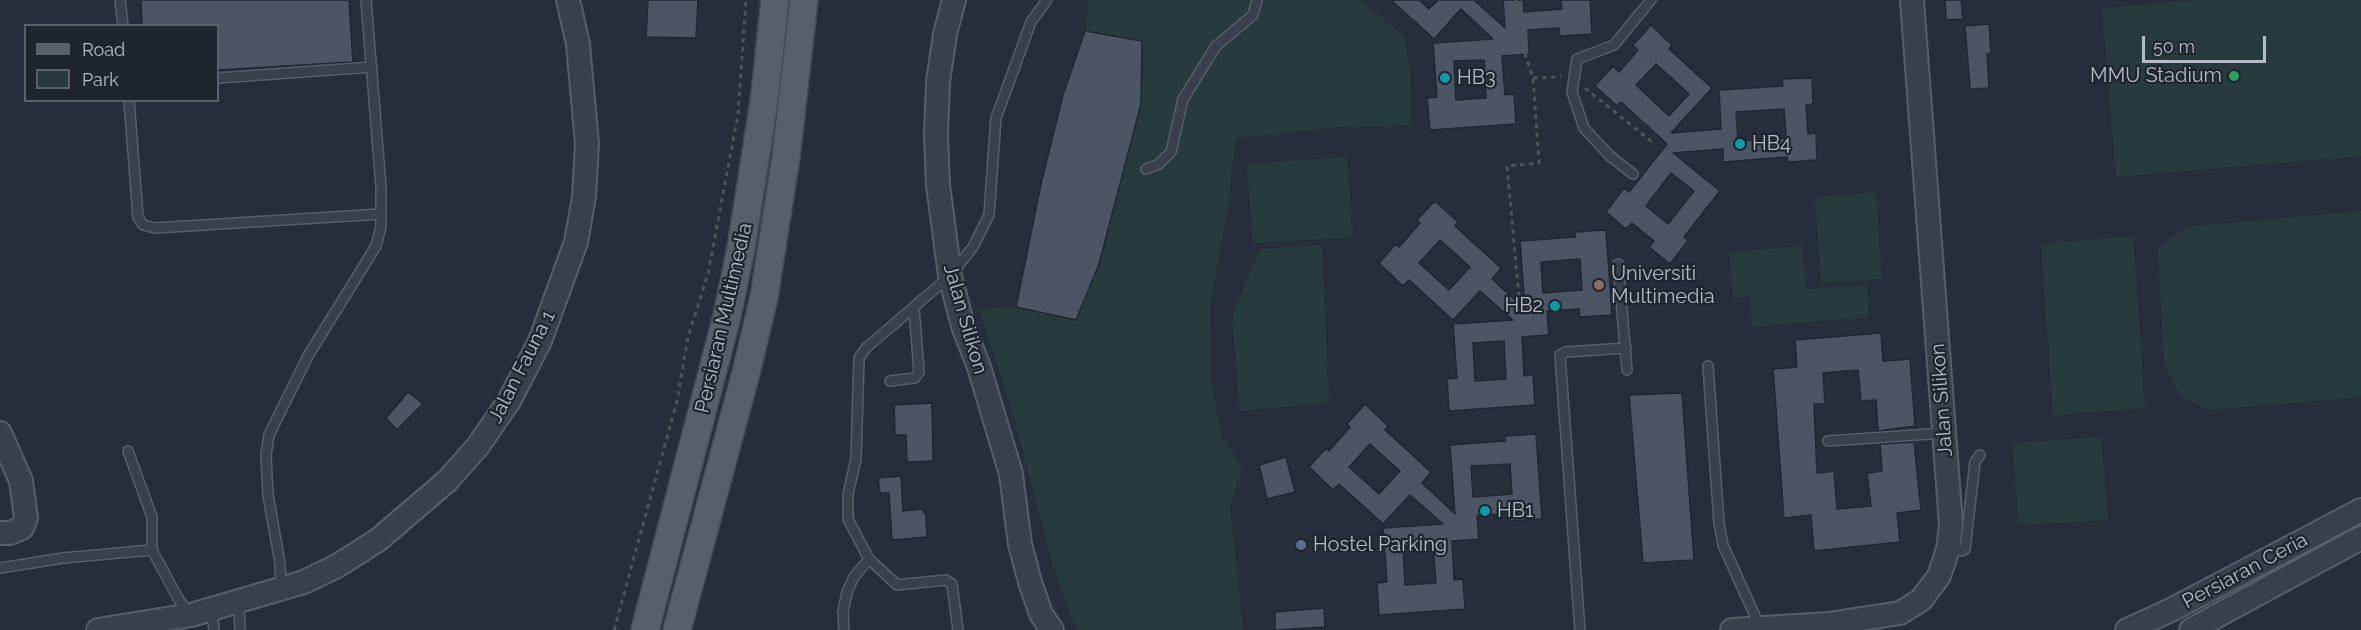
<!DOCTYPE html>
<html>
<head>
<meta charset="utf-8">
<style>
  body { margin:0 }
  #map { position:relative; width:2361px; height:630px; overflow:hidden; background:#252e3a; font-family:Raleway,sans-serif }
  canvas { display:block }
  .legend { position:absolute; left:24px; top:24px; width:195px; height:78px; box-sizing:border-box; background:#1e252f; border:2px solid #5a616b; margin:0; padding:8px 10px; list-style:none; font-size:18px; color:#b4bbc6 }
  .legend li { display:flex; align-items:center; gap:12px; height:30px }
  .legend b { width:30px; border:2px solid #5a616b }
  .scale { position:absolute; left:2142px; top:36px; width:124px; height:27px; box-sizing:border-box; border:3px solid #b4bbc6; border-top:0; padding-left:8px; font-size:18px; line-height:21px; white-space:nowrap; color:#b4bbc6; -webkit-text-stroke:4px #1e252f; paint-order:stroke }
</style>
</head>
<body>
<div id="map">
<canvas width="2361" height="630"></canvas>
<ul class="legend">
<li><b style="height:8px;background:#575f6b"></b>Road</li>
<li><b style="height:16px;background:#283b3c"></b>Park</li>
</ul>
<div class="scale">50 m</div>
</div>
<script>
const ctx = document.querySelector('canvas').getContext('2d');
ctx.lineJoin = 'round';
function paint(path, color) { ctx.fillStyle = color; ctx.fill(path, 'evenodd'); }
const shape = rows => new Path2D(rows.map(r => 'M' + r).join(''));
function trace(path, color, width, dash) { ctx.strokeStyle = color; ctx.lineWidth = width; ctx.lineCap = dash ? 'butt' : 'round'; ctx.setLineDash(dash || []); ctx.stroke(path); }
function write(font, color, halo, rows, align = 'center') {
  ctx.font = font + ' Raleway,sans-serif'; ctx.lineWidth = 4.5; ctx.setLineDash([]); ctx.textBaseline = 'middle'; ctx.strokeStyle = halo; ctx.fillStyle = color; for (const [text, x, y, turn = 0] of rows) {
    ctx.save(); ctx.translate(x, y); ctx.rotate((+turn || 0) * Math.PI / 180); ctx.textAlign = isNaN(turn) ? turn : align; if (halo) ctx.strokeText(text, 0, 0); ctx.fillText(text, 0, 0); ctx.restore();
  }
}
paint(shape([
  [1089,0,1361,0,1404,37,1410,71,1411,125,1338,127,1236,138,1227,213,1210,303,1211,382,1222,438,1242,466,1230,508,1243,630,1077,630,1056,576,1013,415,979,309,1016,307,1076,320,1099,264,1141,104,1141,41,1085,31],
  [2197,0,2361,0,2361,156,2116,177,2102,8],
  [1347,157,1353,237,1253,243,1247,164],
  [1876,193,1882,279,1821,283,1815,197],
  [2361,211,2361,397,2209,410,2181,396,2164,365,2158,248,2185,227],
  [2133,236,2145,408,2053,415,2041,244],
  [1322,245,1329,403,1240,411,1232,315,1260,249],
  [1802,246,1806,289,1867,285,1869,317,1752,327,1750,297,1733,298,1729,252],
  [2101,437,2108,520,2018,525,2013,443]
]), '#283b3c');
const building = shape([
  [141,0,349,0,353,62,218,70,218,26,142,26,141,0],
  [648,0,698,0,696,38,646,37,648,0],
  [1391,0,1419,0,1429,9,1438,0,1474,0,1505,28,1503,0,1523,0,1524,12,1562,9,1561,0,1590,0,1592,34,1560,36,1559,28,1528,30,1529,54,1502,56,1505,95,1514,94,1516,124,1430,130,1427,98,1437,97,1433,43,1493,39,1461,9,1434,39,1391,0],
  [1484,60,1486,98,1456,100,1454,61,1484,60],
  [1945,0,1961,0,1963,19,1946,20,1945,0],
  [1989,24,1991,53,1987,54,1989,88,1970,89,1965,26,1989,24],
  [1651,25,1672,45,1669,49,1712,88,1671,133,1721,129,1719,90,1783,86,1782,79,1812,78,1813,104,1806,105,1808,134,1816,133,1817,160,1788,162,1787,157,1723,162,1723,149,1673,153,1720,191,1684,237,1688,241,1670,264,1649,247,1654,241,1632,223,1626,229,1606,212,1624,188,1629,192,1667,144,1621,102,1617,106,1595,86,1613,66,1619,72,1638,50,1633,45,1651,25],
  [1656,64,1689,94,1669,116,1636,85,1656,64],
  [1784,109,1786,138,1738,141,1736,112,1784,109],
  [1671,173,1694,191,1668,224,1646,206,1671,173],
  [1085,31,1142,41,1141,104,1099,264,1076,320,1016,307,1041,184,1063,95,1085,31],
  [1435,201,1458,222,1455,226,1501,268,1492,279,1525,309,1520,241,1575,237,1575,232,1606,230,1612,315,1580,317,1579,309,1547,311,1549,335,1522,337,1524,376,1533,375,1535,405,1449,411,1447,379,1457,378,1453,324,1513,320,1480,291,1453,320,1409,280,1403,286,1379,263,1396,244,1399,247,1420,223,1417,220,1435,201],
  [1440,240,1470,267,1449,290,1419,263,1440,240],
  [1580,259,1582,290,1543,293,1541,262,1580,259],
  [1504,341,1506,379,1475,381,1473,343,1504,341],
  [1881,333,1883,361,1910,359,1915,426,1878,431,1876,400,1861,401,1858,370,1823,373,1825,404,1814,404,1817,473,1834,471,1837,509,1871,506,1867,473,1882,471,1880,444,1914,442,1921,510,1897,513,1900,542,1814,551,1811,515,1784,518,1773,369,1797,367,1795,340,1881,333],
  [408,392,423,404,397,430,386,418,408,392],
  [1682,393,1694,560,1643,563,1629,395,1682,393],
  [932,403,933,461,907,462,906,435,895,435,894,405,932,403],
  [1365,404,1388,426,1385,430,1431,472,1422,483,1455,514,1450,445,1505,441,1505,436,1536,434,1542,519,1510,521,1509,513,1477,516,1479,539,1452,541,1454,580,1463,579,1465,609,1379,615,1377,583,1387,582,1383,528,1443,524,1410,495,1383,524,1339,484,1333,490,1309,467,1326,448,1329,451,1350,427,1347,424,1365,404],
  [1370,444,1400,471,1379,494,1349,467,1370,444],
  [1510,464,1512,494,1473,497,1471,466,1510,464],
  [1433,545,1436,583,1405,585,1403,547,1433,545],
  [1286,457,1295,492,1267,499,1259,465,1286,457],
  [901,476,903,511,922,509,926,515,927,537,892,540,889,493,880,493,878,478,901,476],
  [1324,608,1325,627,1275,630,1275,612,1324,608]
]);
paint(building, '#4b5563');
trace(building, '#202732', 1.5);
const service = shape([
  [120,0,123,26],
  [218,78,372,67],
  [129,100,138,217,143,225,155,228,381,214],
  [1146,169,1159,164,1171,152,1183,99,1216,46,1253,15,1257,0],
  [1633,174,1610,156,1584,128,1572,92,1577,59,1614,45,1651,0],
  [1618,264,1627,370],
  [1708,366,1719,523,1723,545,1760,627],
  [890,381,915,378,919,372,914,307],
  [1828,441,1944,433],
  [128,451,152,517,152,550],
  [1948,549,1962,551,1965,549,1975,462,1980,455],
  [0,568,63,558,152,550,179,600,189,613],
  [281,587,280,563,268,495,266,455,269,435,308,356,376,246,381,227,381,187,366,0],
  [239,602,240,630],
  [212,609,214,630],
  [844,630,843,611,847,592,854,577,869,559],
  [958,630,952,584,946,580,897,585,869,559,848,519,848,494,856,459,859,358,866,348,950,276,973,247,989,215,996,118,1031,22,1047,0],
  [1580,630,1560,355,1566,352,1626,348]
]);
const tertiary = shape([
  [954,0,945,34,938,82,936,134,938,185,950,276,963,326,979,367,1011,474,1020,544,1030,582,1041,614,1052,630],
  [0,433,21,481,26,518,22,528,10,533,0,533],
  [98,630,191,615,304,582,337,566,378,540,447,481,478,446,509,401,540,341,576,242,584,197,587,144,578,44,568,0],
  [1732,630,1828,624,1900,613,1921,600,1939,576,1948,549,1951,525,1912,0],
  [2127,630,2171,610,2361,510],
  [2191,630,2361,538]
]);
const primary = shape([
  [645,630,727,316,741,248,764,102,775,0],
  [677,630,747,369,764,297,786,157,804,0]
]);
trace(service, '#575e69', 12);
trace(tertiary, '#575e69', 26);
trace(primary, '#424954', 30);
trace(shape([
  [1516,0,1521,42,1533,78,1539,163,1507,166,1519,297],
  [1533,78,1561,77],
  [1585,88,1652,142],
  [614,630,677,401,688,337,708,274,738,114,746,0]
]), '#47585a', 3, [4.5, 4.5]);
trace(service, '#39404b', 9);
trace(tertiary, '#39404b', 22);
trace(primary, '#575f6b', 27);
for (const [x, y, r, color] of [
  [2234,76,6,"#2e9e5b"],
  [1445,78,6,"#0f9aa8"],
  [1740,144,6,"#0f9aa8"],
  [1599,285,6,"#8d6e63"],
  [1555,306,6,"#0f9aa8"],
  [1485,511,6,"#0f9aa8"],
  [1301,545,6,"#5c6f8a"]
]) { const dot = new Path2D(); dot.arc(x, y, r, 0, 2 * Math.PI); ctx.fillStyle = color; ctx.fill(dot); trace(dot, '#1e252f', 2); }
write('20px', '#b4bbc6', '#1e252f', [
  ["MMU Stadium",2222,76,"right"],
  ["HB3",1457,78],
  ["HB4",1752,144],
  ["Universiti",1611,274],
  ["Multimedia",1611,297],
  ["HB2",1543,306,"right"],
  ["HB1",1497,511],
  ["Hostel Parking",1313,545]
], 'left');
write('20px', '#b4bbc6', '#1e252f', [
  ["Persiaran Multimedia",724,318,-77],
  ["Jalan Silikon",965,319,74],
  ["Jalan Fauna 1",522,367,-63],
  ["Jalan Silikon",1942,400,-94],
  ["Persiaran Ceria",2245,571,-28]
]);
</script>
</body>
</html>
